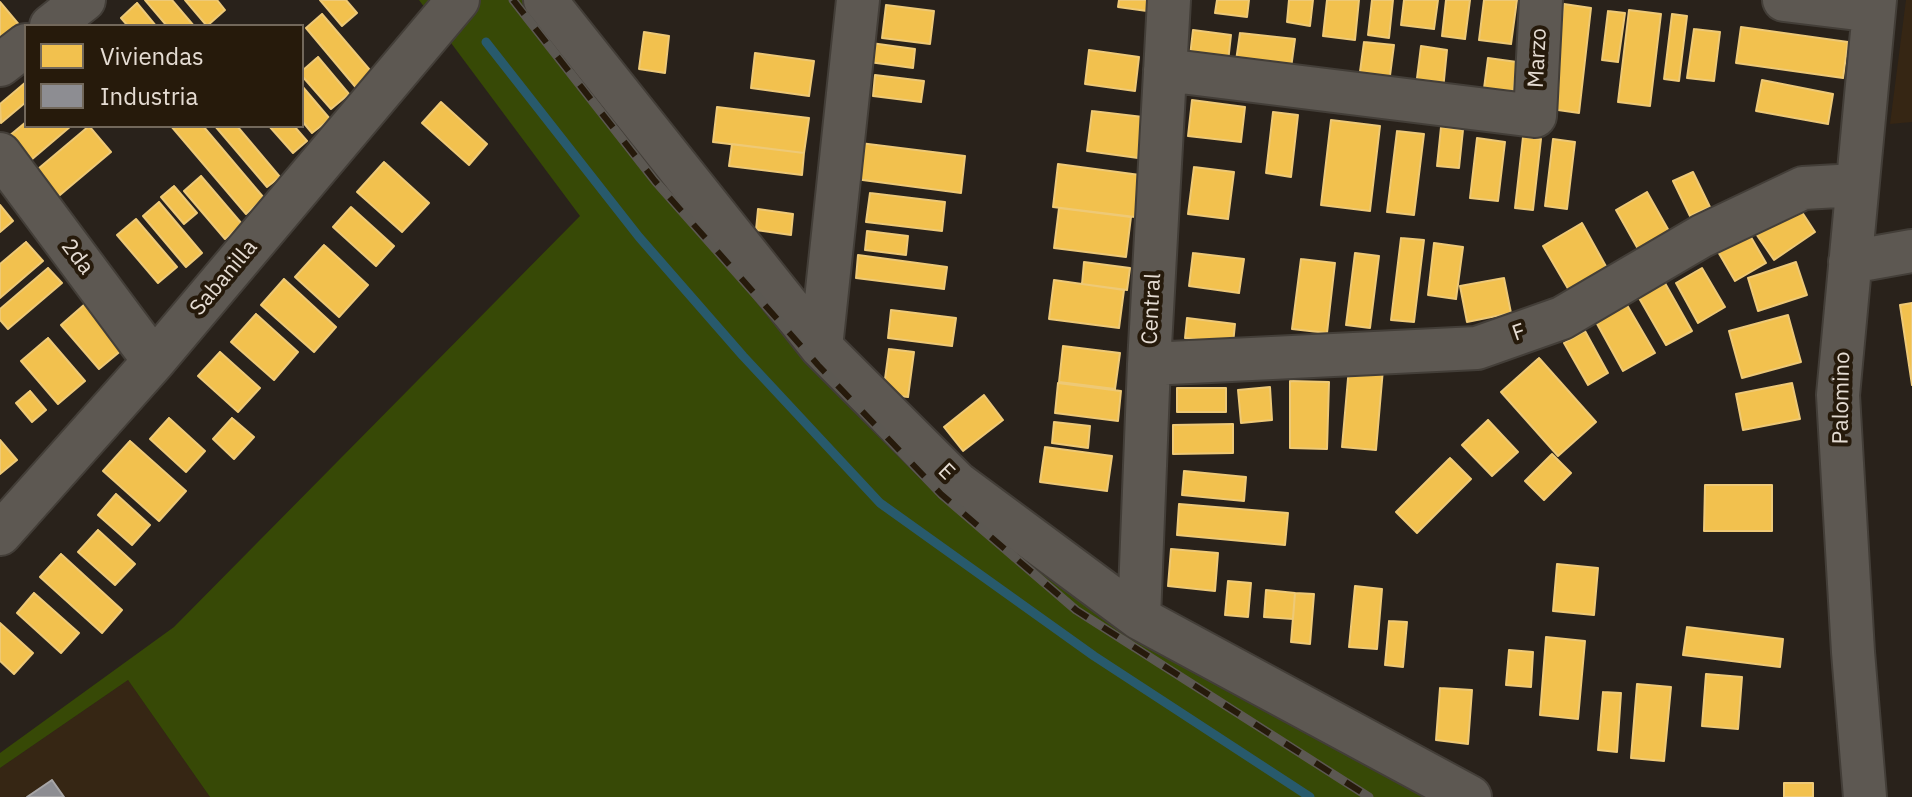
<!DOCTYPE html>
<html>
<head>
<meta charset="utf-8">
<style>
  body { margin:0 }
  #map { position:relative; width:1912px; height:797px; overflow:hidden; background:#29221b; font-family:"IBM Plex Sans",sans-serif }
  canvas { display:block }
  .legend { position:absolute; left:24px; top:24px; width:280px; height:104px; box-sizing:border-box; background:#261a0b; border:2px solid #72685b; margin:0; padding:10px 14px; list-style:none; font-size:24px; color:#e5dcd3 }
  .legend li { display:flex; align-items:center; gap:16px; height:40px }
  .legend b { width:40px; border:2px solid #72685b }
</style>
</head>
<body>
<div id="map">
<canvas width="1912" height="797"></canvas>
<ul class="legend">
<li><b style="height:22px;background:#f2c14e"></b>Viviendas</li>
<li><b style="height:22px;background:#8d8d92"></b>Industria</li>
</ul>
</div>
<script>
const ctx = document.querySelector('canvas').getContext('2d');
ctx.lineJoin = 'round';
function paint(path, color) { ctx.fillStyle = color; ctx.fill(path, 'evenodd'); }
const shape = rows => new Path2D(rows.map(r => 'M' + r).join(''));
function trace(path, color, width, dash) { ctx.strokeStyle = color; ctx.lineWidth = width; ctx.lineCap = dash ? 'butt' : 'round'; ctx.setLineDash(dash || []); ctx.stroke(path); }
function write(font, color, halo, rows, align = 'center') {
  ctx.font = font + ' "IBM Plex Sans",sans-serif'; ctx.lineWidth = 8; ctx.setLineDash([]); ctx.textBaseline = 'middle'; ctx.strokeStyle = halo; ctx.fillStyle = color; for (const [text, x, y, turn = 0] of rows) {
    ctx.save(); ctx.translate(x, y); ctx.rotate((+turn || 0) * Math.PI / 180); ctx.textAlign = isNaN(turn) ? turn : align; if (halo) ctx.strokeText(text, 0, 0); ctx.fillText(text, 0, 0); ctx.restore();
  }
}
paint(shape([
  [1906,0,1912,0,1912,122,1890,124],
  [128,680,210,797,0,797,0,768]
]), '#362614');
paint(shape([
  [419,0,544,0,622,94,984,497,1466,797,210,797,128,680,0,768,0,753,174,627,580,216]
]), '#374906');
const homes = shape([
  [145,0,172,0,194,26,167,26,145,0],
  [185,0,217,0,225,10,207,26,185,0],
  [320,0,346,0,357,13,342,26,320,0],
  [1119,0,1148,0,1147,11,1118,7,1119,0],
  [1217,0,1249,0,1247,17,1215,13,1217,0],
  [1289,0,1313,0,1310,26,1287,22,1289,0],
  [1327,0,1359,0,1355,40,1323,36,1327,0],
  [1372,0,1393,0,1389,38,1368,35,1372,0],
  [1404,0,1438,0,1434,29,1401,25,1404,0],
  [1446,0,1470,0,1465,39,1442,36,1446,0],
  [1484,0,1517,0,1511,44,1479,40,1484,0],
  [0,2,26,33,8,48,0,38,0,2],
  [137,3,156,26,128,26,121,18,137,3],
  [1564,4,1591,8,1579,113,1551,109,1564,4],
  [886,5,934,11,930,44,882,38,886,5],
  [1629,10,1661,14,1650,106,1618,102,1629,10],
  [1608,11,1625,13,1618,62,1602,60,1608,11],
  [322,14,375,76,358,90,306,28,322,14],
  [1672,14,1687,16,1679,81,1664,79,1672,14],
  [1741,27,1848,42,1843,78,1736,63,1741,27],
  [1694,29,1720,32,1714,81,1687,78,1694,29],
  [1193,30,1231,35,1228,62,1190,56,1193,30],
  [644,32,669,36,665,73,639,69,644,32],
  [1240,33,1295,39,1291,68,1236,61,1240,33],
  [1364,42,1394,45,1389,83,1359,79,1364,42],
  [871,43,915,49,913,68,869,62,871,43],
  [1421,46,1447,50,1443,90,1416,86,1421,46],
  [1089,50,1139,57,1135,91,1085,84,1089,50],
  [755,53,814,61,809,96,751,88,755,53],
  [318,57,349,94,331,109,302,76,302,71,318,57],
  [1488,58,1517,62,1512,100,1483,96,1488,58],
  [875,75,924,81,921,102,873,96,875,75],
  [1762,80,1833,94,1828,124,1756,111,1762,80],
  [26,82,26,102,1,123,0,104,26,82],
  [302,86,330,119,312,133,302,121,302,86],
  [1192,100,1245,107,1241,142,1188,136,1192,100],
  [441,102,487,144,469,165,422,123,441,102],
  [717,107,809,118,804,153,713,142,717,107],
  [1092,111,1143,117,1138,158,1087,151,1092,111],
  [1273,112,1298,115,1291,177,1266,173,1273,112],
  [1331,120,1380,126,1370,211,1321,205,1331,120],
  [26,122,26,126,71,126,24,166,3,141,26,122],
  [89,126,111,152,54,200,32,174,89,126],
  [171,126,203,126,264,198,246,214,171,126],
  [215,126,237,126,280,177,267,187,215,126],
  [269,126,294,126,307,141,293,153,269,126],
  [1441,127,1463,130,1459,168,1437,166,1441,127],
  [1397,131,1424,134,1414,215,1387,212,1397,131],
  [1523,137,1541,139,1533,210,1515,208,1523,137],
  [1477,138,1505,142,1498,201,1470,198,1477,138],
  [1553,139,1575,142,1567,209,1545,206,1553,139],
  [860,143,965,156,961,193,855,179,860,143],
  [732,144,804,153,802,175,729,166,732,144],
  [384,162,429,203,402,232,357,192,384,162],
  [1058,164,1140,175,1135,217,1053,207,1058,164],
  [1194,167,1234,172,1228,219,1188,214,1194,167],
  [1693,172,1710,207,1690,216,1673,181,1693,172],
  [201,176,242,224,225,239,184,191,201,176],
  [174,186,197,213,184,224,161,197,174,186],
  [1647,192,1669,231,1638,249,1616,210,1647,192],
  [870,193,945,202,942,231,866,222,870,193],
  [1794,200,1815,232,1774,260,1752,228,1794,200],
  [159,202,202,253,186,267,143,216,159,202],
  [0,205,13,221,0,232,0,205],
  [351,207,394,246,376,266,333,227,351,207],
  [1059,208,1131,217,1126,257,1054,248,1059,208],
  [758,209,793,214,791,235,756,230,758,209],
  [136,219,177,267,158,283,117,235,136,219],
  [1582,223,1608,270,1570,292,1543,246,1582,223],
  [867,231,908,236,906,255,865,250,867,231],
  [1748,232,1766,263,1735,281,1717,250,1748,232],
  [1401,238,1424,240,1414,322,1391,320,1401,238],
  [26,242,43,261,0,298,0,264,26,242],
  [1434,243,1463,247,1456,299,1428,295,1434,243],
  [324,245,368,285,339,317,295,277,324,245],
  [1193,253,1244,259,1239,293,1189,286,1193,253],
  [1355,253,1379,256,1370,328,1346,325,1355,253],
  [858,255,947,267,944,289,856,278,858,255],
  [1301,259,1335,263,1327,333,1292,329,1301,259],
  [1084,262,1130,268,1127,290,1082,284,1084,262],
  [1796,262,1807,295,1758,311,1748,278,1796,262],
  [48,268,62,283,8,329,0,320,0,309,48,268],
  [1702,268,1725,307,1698,323,1676,283,1702,268],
  [1661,276,1692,331,1666,345,1635,291,1661,276],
  [1504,278,1511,313,1467,322,1460,286,1504,278],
  [284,279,336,327,314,352,261,305,284,279],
  [1054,280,1124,290,1119,328,1049,319,1054,280],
  [1912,303,1912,385,1900,305,1912,303],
  [85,304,123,349,99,369,61,325,85,304],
  [1627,305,1655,353,1623,371,1596,322,1627,305],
  [891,310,956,318,952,346,888,338,891,310],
  [256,314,298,352,274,380,231,342,256,314],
  [1788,315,1801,362,1742,378,1729,331,1788,315],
  [1187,318,1235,324,1233,344,1185,338,1187,318],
  [1585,331,1608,373,1588,385,1564,343,1585,331],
  [48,338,85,381,58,404,21,361,48,338],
  [1063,346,1120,353,1115,389,1059,382,1063,346],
  [889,349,914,352,908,397,883,394,889,349],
  [220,352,260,388,238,412,198,376,220,352],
  [1539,358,1596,422,1558,456,1501,392,1539,358],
  [1349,367,1383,369,1376,450,1342,447,1349,367],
  [1290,381,1329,382,1327,449,1290,448,1290,381],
  [1058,383,1121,391,1118,421,1055,413,1058,383],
  [1792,383,1800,419,1743,430,1736,394,1792,383],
  [1270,387,1272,420,1241,423,1238,390,1270,387],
  [1177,388,1226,388,1226,412,1177,412,1177,388],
  [30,391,46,410,32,422,16,403,30,391],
  [984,395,1003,420,963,451,944,427,984,395],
  [169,418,205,451,186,472,150,439,169,418],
  [232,418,254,437,234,459,213,439,232,418],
  [1488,420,1518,452,1492,476,1462,445,1488,420],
  [1054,422,1090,426,1088,448,1052,443,1054,422],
  [1233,424,1233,453,1173,454,1173,425,1233,424],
  [0,440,17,460,0,474,0,440],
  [130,441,186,491,159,521,103,471,130,441],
  [1045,447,1112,456,1107,491,1040,482,1045,447],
  [1552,454,1571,473,1544,500,1525,481,1552,454],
  [1450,458,1471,479,1417,533,1396,512,1450,458],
  [1184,471,1246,477,1244,501,1182,495,1184,471],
  [1705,485,1772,485,1772,531,1704,531,1705,485],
  [116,494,150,525,132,545,98,515,116,494],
  [1179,504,1288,513,1285,545,1177,535,1179,504],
  [98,530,135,564,115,585,78,552,98,530],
  [1171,549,1218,553,1215,591,1168,586,1171,549],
  [61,554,122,610,102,633,40,577,61,554],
  [1557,564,1598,568,1594,615,1553,611,1557,564],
  [1228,581,1251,583,1248,617,1225,615,1228,581],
  [1355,586,1382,589,1377,649,1349,647,1355,586],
  [1266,590,1295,593,1293,619,1264,617,1266,590],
  [34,593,79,633,61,653,17,613,34,593],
  [1295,593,1314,594,1310,644,1291,642,1295,593],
  [1389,621,1407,622,1403,667,1385,665,1389,621],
  [0,623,33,653,14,674,0,661,0,623],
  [1687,627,1783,639,1780,667,1683,655,1687,627],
  [1546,637,1585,641,1578,719,1540,715,1546,637],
  [1509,650,1533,652,1531,687,1506,685,1509,650],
  [1706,674,1742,677,1738,729,1702,726,1706,674],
  [1637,684,1671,687,1664,761,1631,758,1637,684],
  [1440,688,1472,690,1468,744,1436,740,1440,688],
  [1603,692,1621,693,1617,752,1598,750,1603,692],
  [1784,783,1813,783,1813,797,1784,797,1784,783]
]);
paint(homes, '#f2c14e');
trace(homes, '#eec976', 2);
const industry = shape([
  [52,780,64,797,27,797,52,780]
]);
paint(industry, '#8d8d92');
trace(industry, '#a7a5a6', 2);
trace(shape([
  [486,42,639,237,743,356,880,503,1094,656,1310,797]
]), '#285a6c', 9);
const minor = shape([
  [545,0,821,347,957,483,1139,618,1470,797],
  [1784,0,1874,11],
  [51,26,84,0],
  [0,65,26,45],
  [1165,70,1535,116,1541,0],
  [0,154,154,361],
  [1850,262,1912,251],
  [821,347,858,0],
  [1149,364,1477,348,1562,318,1702,236,1803,188,1856,185],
  [0,534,154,361,458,0],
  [1139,618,1149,364,1169,0],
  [1865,797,1853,652,1838,395,1875,0]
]);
trace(minor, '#433e38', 46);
trace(minor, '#5d5852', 42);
const rail = shape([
  [513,0,655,181,818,365,941,494,1076,610,1369,797]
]);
trace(rail, '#5c5852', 9);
trace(rail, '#261a0b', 6, [18]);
write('22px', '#e5dcd3', '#261a0b', [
  ["Marzo",1538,58,-87],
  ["2da",77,257,53],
  ["Sabanilla",224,278,-50],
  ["Central",1152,309,-87],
  ["F",1519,333,-19],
  ["Palomino",1842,398,-89],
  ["E",946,472,45]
]);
</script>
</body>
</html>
